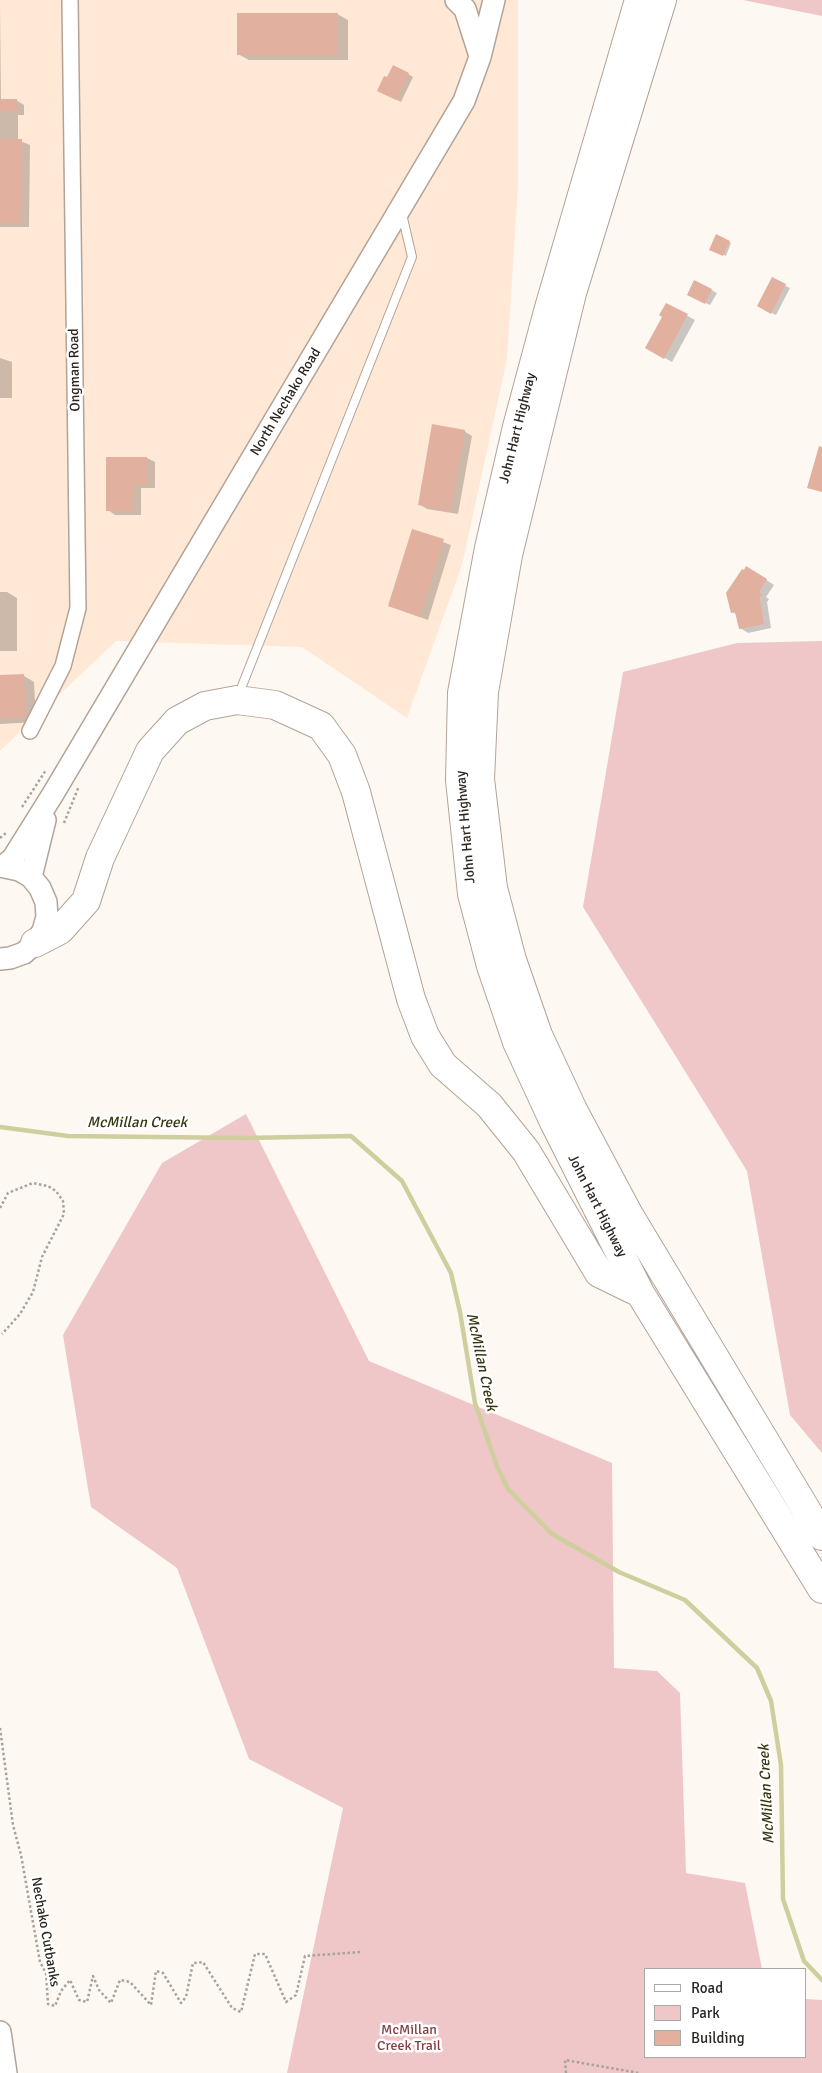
<!DOCTYPE html>
<html>
<head>
<meta charset="utf-8">
<style>
  body { margin:0 }
  #map { position:relative; width:822px; height:2073px; overflow:hidden; background:#fef8f2; font-family:Signika,sans-serif }
  canvas { display:block }
  .legend { position:absolute; left:644px; top:1968px; width:162px; height:90px; box-sizing:border-box; background:#fff; border:1px solid #aba8a6; margin:0; padding:6px 9px; list-style:none; font-size:15px; color:#2c2621 }
  .legend li { display:flex; align-items:center; gap:10px; height:25px }
  .legend b { width:25px; border:1px solid #aba8a6 }
</style>
</head>
<body>
<div id="map">
<canvas width="822" height="2073"></canvas>
<ul class="legend">
<li><b style="height:6px;background:#fff"></b>Road</li>
<li><b style="height:14px;background:#efc7c8"></b>Park</li>
<li><b style="height:14px;background:#e2b09f"></b>Building</li>
</ul>
</div>
<script>
const ctx = document.querySelector('canvas').getContext('2d');
ctx.lineJoin = 'round';
function paint(path, color) { ctx.fillStyle = color; ctx.fill(path, 'evenodd'); }
const shape = rows => new Path2D(rows.map(r => 'M' + r).join(''));
function trace(path, color, width, dash) { ctx.strokeStyle = color; ctx.lineWidth = width; ctx.lineCap = dash ? 'butt' : 'round'; ctx.setLineDash(dash || []); ctx.stroke(path); }
function write(font, color, halo, rows, align = 'center') {
  ctx.font = font + ' Signika,sans-serif'; ctx.lineWidth = 5; ctx.setLineDash([]); ctx.textBaseline = 'middle'; ctx.strokeStyle = halo; ctx.fillStyle = color; for (const [text, x, y, turn = 0] of rows) {
    ctx.save(); ctx.translate(x, y); ctx.rotate((+turn || 0) * Math.PI / 180); ctx.textAlign = isNaN(turn) ? turn : align; if (halo) ctx.strokeText(text, 0, 0); ctx.fillText(text, 0, 0); ctx.restore();
  }
}
paint(shape([
  [0,0,518,0,518,185,507,359,462,565,407,718,302,647,116,641,0,751]
]), '#ffe8d5');
paint(shape([
  [743,0,822,0,822,16],
  [822,641,822,1453,790,1415,747,1171,583,907,623,672,737,643],
  [246,1114,369,1361,612,1463,614,1668,657,1671,680,1693,686,1873,745,1883,762,1969,646,1969,646,2057,806,2057,806,1999,822,2000,822,2073,287,2073,343,1808,249,1759,177,1568,91,1507,63,1335,162,1163]
]), '#efc7c8');
paint(shape([
  [0,4,1,100,16,100,24,105,24,115,18,115,18,140,30,145,29,227,0,227],
  [337,14,348,20,348,60,249,60,238,54],
  [408,74,413,77,401,102,383,93,388,79],
  [716,236,731,243,726,256,711,249],
  [772,279,790,288,776,315,758,306],
  [695,281,717,293,710,305,693,297],
  [666,304,695,320,672,362,647,348,664,316],
  [0,358,12,362,12,398,0,398],
  [464,431,472,436,458,514,427,509,419,504],
  [147,458,155,462,155,488,141,488,141,515,115,515,108,510],
  [413,531,451,545,428,620,389,606],
  [754,572,774,585,766,597,769,599,767,602,771,628,748,633,740,628,737,615,732,612],
  [0,592,7,592,17,598,17,651,0,651],
  [24,676,34,682,36,722,0,724,0,677]
]), '#0003');
trace(shape([
  [0,1127,68,1136,244,1138,351,1136,402,1181,451,1273,460,1312,475,1403,497,1466,508,1489,552,1534,619,1572,685,1600,757,1668,771,1701,781,1765,783,1899,804,1961,822,1980]
]), '#cfce9e', 4.5);
paint(shape([
  [237,13,338,13,338,55,237,55],
  [393,65,409,73,396,100,377,91,384,76,387,77],
  [0,99,17,99,17,111,0,111],
  [0,139,22,139,22,223,0,223],
  [716,234,730,241,723,256,709,250],
  [772,277,786,284,771,314,757,306],
  [694,280,712,289,705,304,687,295],
  [666,303,688,314,664,359,645,348,662,317,659,315],
  [432,424,465,430,450,511,418,505],
  [819,446,822,447,822,492,807,488],
  [106,457,147,457,147,485,134,485,134,511,106,511],
  [412,529,444,539,420,617,388,606],
  [746,566,767,579,759,592,762,594,760,598,764,624,739,629,735,612,731,613,726,593,742,569,744,570],
  [24,674,26,717,0,718,0,675]
]), '#e2b09f');
const lane = shape([
  [238,696,412,257,402,214]
]);
const street = shape([
  [30,731,63,666,78,608,70,0]
]);
const secondary = shape([
  [456,0,465,9,480,56],
  [0,866,19,870,31,877,40,888,46,902,47,917,43,931,35,943,24,953,10,958,0,959],
  [4,866,13,858,53,794,464,101,480,57,494,0],
  [31,877,45,820],
  [0,2032,6,2073]
]);
const highway = shape([
  [639,0,549,308,517,427,489,548,462,693,460,780,472,894,491,966,517,1042,554,1122,640,1293,822,1589],
  [662,0,572,293,508,555,484,692,480,779,493,888,512,960,538,1035,573,1110,629,1215,822,1536],
  [35,943,60,930,86,901,100,858,150,751,177,721,205,706,237,700,275,705,321,726,342,755,356,792,411,999,425,1036,443,1065,489,1105,526,1151,599,1273,640,1293]
]);
trace(lane, '#b3a397', 10);
trace(street, '#b3a397', 18);
trace(secondary, '#b3a397', 24);
trace(highway, '#b3a397', 30);
trace(shape([
  [22,807,46,770],
  [64,823,79,786],
  [0,838,6,833],
  [0,1208,8,1193,33,1183,48,1186,56,1191,63,1201,64,1214,42,1257,33,1292,20,1314,2,1334],
  [0,1728,13,1825,21,1855,40,1962,46,1973,48,2004,55,2006,61,1991,70,1980,79,2000,87,2002,93,1976,99,1990,111,2003,120,1980,130,1982,151,2005,156,1971,163,1973,181,2003,186,1997,193,1963,203,1962,232,2008,241,2012,255,1954,265,1954,286,2002,296,1995,305,1956,361,1952],
  [566,2073,565,2060,639,2073]
]), '#a8a29d', 2.5, [2.5, 2.5]);
trace(lane, '#fff', 8);
trace(street, '#fff', 15);
trace(secondary, '#fff', 21);
trace(highway, '#fff', 28);
write('14px', '#2c2621', '#fff', [
  ["Ongman Road",75,370,-91],
  ["North Nechako Road",286,402,-59],
  ["John Hart Highway",518,428,-76],
  ["John Hart Highway",466,827,-95],
  ["John Hart Highway",597,1206,63],
  ["Nechako Cutbanks",45,1932,80]
]);
write('14px', '#813d43', '#fff', [
  ["McMillan",409,2030],
  ["Creek Trail",409,2046]
]);
write('italic 15px', '#373610', '#fff', [
  ["McMillan Creek",137,1123],
  ["McMillan Creek",481,1362,78],
  ["McMillan Creek",767,1794,-93]
]);
</script>
</body>
</html>
